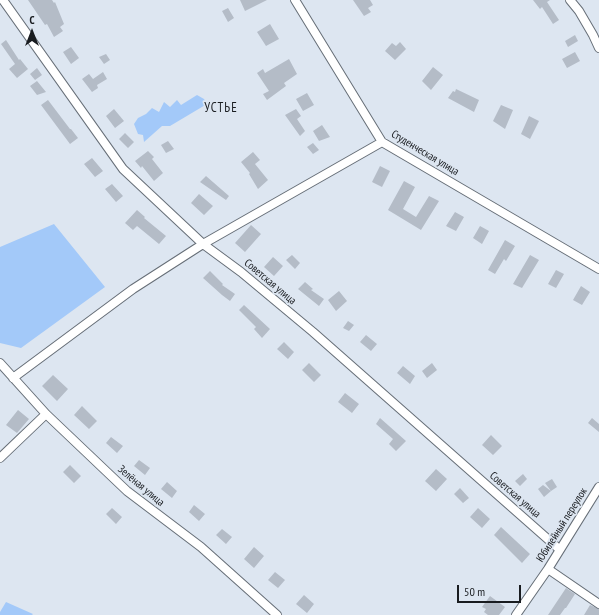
<!DOCTYPE html>
<html>
<head>
<meta charset="utf-8">
<style>
  body { margin:0 }
  #map { position:relative; width:599px; height:615px; overflow:hidden; background:#dde6f1; font-family:"PT Sans Narrow",sans-serif }
  canvas { display:block }
  .north { position:absolute; left:12px; top:12px; width:40px; height:40px; -webkit-text-stroke:3px #dde6f1; paint-order:stroke; rotate:0deg; font-size:11px; font-weight:700; line-height:16px; text-align:center; color:#191c20 }
  .north::after { content:''; display:block; margin:auto; width:14px; height:18px; background:#191c20; clip-path:polygon(50% 0,100% 100%,50% 72%,0 100%) }
  .scale { position:absolute; left:457px; top:585px; width:64px; height:18px; box-sizing:border-box; border:2px solid #191c20; border-top:0; padding-left:5px; font-size:12px; line-height:14px; white-space:nowrap; color:#191c20; -webkit-text-stroke:3px #dde6f1; paint-order:stroke }
</style>
</head>
<body>
<div id="map">
<canvas width="599" height="615"></canvas>
<div class="north">С</div>
<div class="scale">50 m</div>
</div>
<script>
const ctx = document.querySelector('canvas').getContext('2d');
ctx.lineJoin = 'round';
function paint(path, color) { ctx.fillStyle = color; ctx.fill(path, 'evenodd'); }
const shape = rows => new Path2D(rows.map(r => 'M' + r).join(''));
function trace(path, color, width, dash) { ctx.strokeStyle = color; ctx.lineWidth = width; ctx.lineCap = dash ? 'butt' : 'round'; ctx.setLineDash(dash || []); ctx.stroke(path); }
function write(font, color, halo, rows, align = 'center') {
  ctx.font = font + ' "PT Sans Narrow",sans-serif'; ctx.lineWidth = 3.5; ctx.setLineDash([]); ctx.textBaseline = 'middle'; ctx.strokeStyle = halo; ctx.fillStyle = color; for (const [text, x, y, turn = 0] of rows) {
    ctx.save(); ctx.translate(x, y); ctx.rotate((+turn || 0) * Math.PI / 180); ctx.textAlign = isNaN(turn) ? turn : align; if (halo) ctx.strokeText(text, 0, 0); ctx.fillText(text, 0, 0); ctx.restore();
  }
}
paint(shape([
  [197,95,204,99,207,104,170,126,162,126,144,142,143,135,138,134,134,124,138,118,146,114,152,108,159,112,164,102,170,107,177,100,181,105],
  [54,224,105,287,21,348,0,343,0,247],
  [6,602,33,614,32,615,0,615,0,612]
]), '#a3c9f9');
paint(shape([
  [28,0,52,0,54,3,55,2,64,24,60,27,63,31,54,37,47,24,45,25],
  [240,0,267,0,245,11],
  [353,0,370,0,373,5,368,8,371,12,364,16],
  [533,0,550,0,547,2,559,20,553,24,542,7,540,9],
  [228,8,234,18,228,22,222,11],
  [270,24,279,39,266,46,257,32],
  [575,35,578,41,568,47,565,41],
  [6,40,19,60,20,59,28,69,17,78,9,69,15,64,1,44],
  [400,42,406,49,395,60,385,51,392,43,396,46],
  [71,47,79,58,71,64,63,52],
  [575,52,580,61,567,68,562,59],
  [106,54,110,60,104,64,99,57],
  [289,59,297,74,284,83,286,86,267,100,263,94,269,91,257,73,263,69,265,73],
  [433,67,443,75,431,90,422,81],
  [37,68,42,75,35,80,30,74],
  [103,72,107,79,97,85,98,88,92,92,82,79,89,74,93,79],
  [37,81,46,92,37,95,30,86],
  [456,89,479,100,474,112,448,98,453,91,455,92],
  [307,93,314,105,303,111,296,99],
  [48,100,70,129,71,129,78,138,70,144,41,105],
  [501,105,513,110,505,129,493,121],
  [114,109,124,121,115,128,106,116],
  [296,109,301,116,297,119,305,131,300,136,285,115],
  [529,116,539,121,530,139,521,134],
  [322,125,330,137,319,141,313,131],
  [125,133,134,142,128,148,119,139],
  [168,141,174,149,166,153,161,145],
  [313,143,319,150,313,154,307,147],
  [148,151,154,157,152,159,163,173,154,181,142,166,141,168,135,161],
  [253,152,260,160,255,164,268,180,258,189,249,174,250,173,241,162],
  [92,158,103,171,95,177,84,164],
  [380,166,390,171,382,187,372,182],
  [206,176,229,196,226,200,200,182],
  [404,181,415,187,403,209,416,217,429,196,439,201,421,230,388,210],
  [112,184,123,196,116,202,105,189],
  [199,194,213,206,204,215,191,203],
  [137,210,145,217,144,218,166,236,159,244,137,226,133,230,125,223],
  [455,212,464,217,456,231,446,226],
  [251,225,261,234,245,252,235,243],
  [480,226,489,231,482,244,473,238],
  [505,240,515,246,506,261,504,259,495,274,488,270],
  [292,255,300,263,295,269,286,260],
  [530,255,539,260,522,288,513,284],
  [273,257,283,266,274,276,264,267],
  [556,270,564,274,556,288,548,284],
  [210,271,223,284,222,285,235,294,230,301,222,295,203,278],
  [305,282,313,289,311,290,324,299,319,306,298,289],
  [581,286,590,292,582,305,573,300],
  [339,291,347,301,336,311,328,300],
  [244,305,270,329,262,338,254,329,256,327,239,310],
  [348,321,354,325,349,331,343,328],
  [366,335,377,344,371,351,360,342],
  [284,342,294,352,288,359,277,349],
  [309,363,321,375,314,382,302,370],
  [432,363,437,370,427,378,422,371],
  [403,366,415,376,410,384,397,373],
  [53,375,68,389,57,401,42,386],
  [345,393,359,404,352,413,338,402],
  [82,406,97,421,89,429,74,415],
  [18,410,29,419,17,433,6,425],
  [380,418,406,441,396,451,389,444,393,439,376,424],
  [592,418,599,424,599,432,588,423],
  [491,435,502,446,493,455,482,445],
  [111,437,123,446,117,453,106,443],
  [139,460,150,468,145,475,134,466],
  [70,465,81,476,74,483,63,472],
  [436,469,447,479,436,491,425,481],
  [523,474,527,479,520,486,515,481],
  [552,479,557,487,551,491,545,483],
  [167,482,177,491,172,498,161,489],
  [543,485,551,491,544,497,538,489],
  [460,488,469,498,463,503,454,494],
  [194,505,205,514,199,521,189,512],
  [112,508,122,517,116,524,106,514],
  [478,508,490,519,482,528,470,517],
  [501,527,530,554,522,563,494,535],
  [222,529,232,537,226,544,216,535],
  [254,547,264,556,254,568,244,559],
  [275,572,285,580,278,588,268,580],
  [566,588,575,594,566,608,565,608,560,615,548,615],
  [304,595,314,604,307,613,296,604],
  [490,596,505,607,499,615,488,615,484,612,486,609,482,607],
  [590,605,599,609,599,615,584,615]
]), '#b4bcc7');
const minor = shape([
  [3,0,123,169,203,244,241,272,313,332,559,549],
  [295,0,382,142,599,269],
  [570,0,579,11,593,35,599,48],
  [0,363,46,414,127,491,201,547,277,615],
  [13,378,133,289,203,244,382,142],
  [0,458,46,414],
  [548,569,599,604],
  [516,615,548,569,599,487]
]);
trace(minor, '#666e77', 10);
trace(minor, '#fff', 8);
write('11px', '#191c20', '#dde6f1', [
  ["Студенческая улица",425,153,31],
  ["Советская улица",270,282,40],
  ["Зелёная улица",141,486,40],
  ["Советская улица",515,495,41],
  ["Юбилейный переулок",562,525,-58]
]);
ctx.letterSpacing = '1px';
write('13px', '#191c20', '#dde6f1', [
  ["УСТЬЕ",221,108]
]);
ctx.letterSpacing = '0px';
</script>
</body>
</html>
